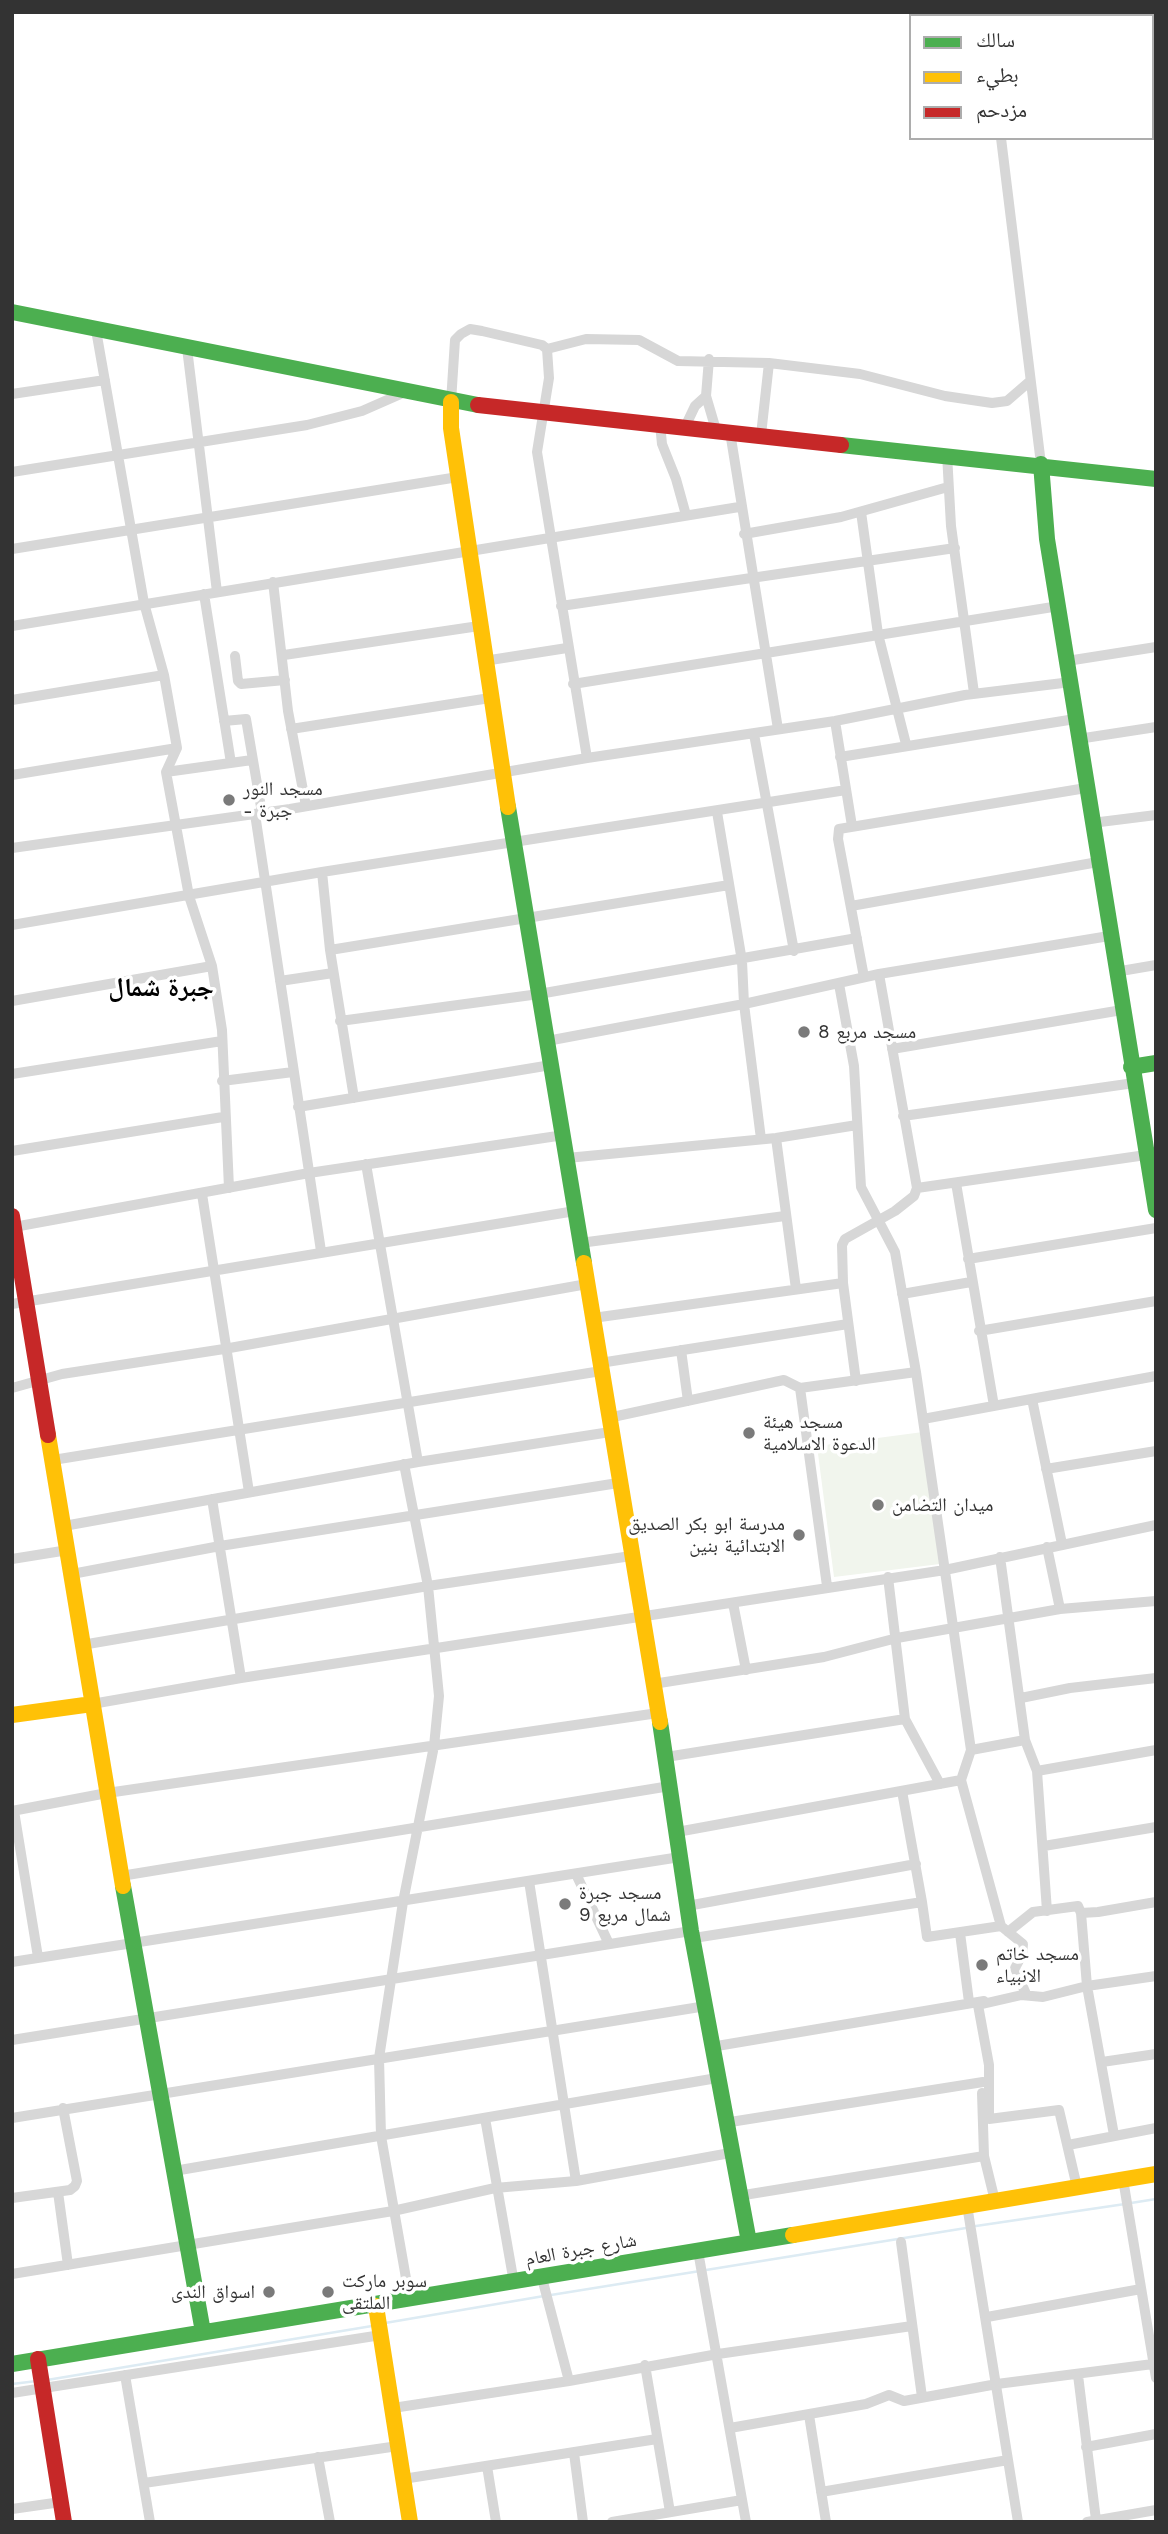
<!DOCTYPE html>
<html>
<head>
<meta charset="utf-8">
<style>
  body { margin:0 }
  #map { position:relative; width:1168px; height:2534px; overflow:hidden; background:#fff; font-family:"Work Sans","Noto Naskh Arabic",sans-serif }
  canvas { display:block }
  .frame { position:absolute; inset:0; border:14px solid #333; pointer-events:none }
  .legend { position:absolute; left:909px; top:14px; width:245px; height:126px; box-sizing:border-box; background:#fff; border:2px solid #adadad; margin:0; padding:9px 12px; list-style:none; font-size:21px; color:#333 }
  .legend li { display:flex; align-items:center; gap:14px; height:35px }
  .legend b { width:35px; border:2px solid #adadad }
</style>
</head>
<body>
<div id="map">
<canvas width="1168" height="2534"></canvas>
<div class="frame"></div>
<ul class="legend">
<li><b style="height:9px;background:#4caf50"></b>سالك</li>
<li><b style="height:9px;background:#ffc107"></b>بطيء</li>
<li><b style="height:9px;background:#c62828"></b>مزدحم</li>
</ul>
</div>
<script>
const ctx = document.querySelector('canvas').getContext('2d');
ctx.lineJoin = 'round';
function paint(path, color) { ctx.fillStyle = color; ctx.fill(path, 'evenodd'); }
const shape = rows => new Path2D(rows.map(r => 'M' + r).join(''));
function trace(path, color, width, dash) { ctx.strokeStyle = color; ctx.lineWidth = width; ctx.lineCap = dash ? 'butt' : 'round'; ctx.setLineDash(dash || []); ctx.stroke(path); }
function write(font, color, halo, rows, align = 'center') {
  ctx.font = font + ' "Work Sans","Noto Naskh Arabic",sans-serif'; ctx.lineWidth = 7; ctx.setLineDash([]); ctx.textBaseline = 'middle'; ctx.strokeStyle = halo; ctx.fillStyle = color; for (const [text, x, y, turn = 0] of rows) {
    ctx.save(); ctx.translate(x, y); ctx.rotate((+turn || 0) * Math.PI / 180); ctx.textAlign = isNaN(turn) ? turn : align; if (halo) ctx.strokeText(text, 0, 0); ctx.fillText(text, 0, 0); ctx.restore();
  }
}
paint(shape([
  [923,1432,940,1564,834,1577,817,1446]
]), '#f1f5ed');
trace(shape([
  [1131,2203,1156,2199],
  [976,2226,1125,2204],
  [706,2270,966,2228],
  [551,2295,700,2271],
  [385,2323,544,2296],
  [47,2380,372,2326],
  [12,2384,37,2381]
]), '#ddebf3', 2.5);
trace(shape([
  [985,12,985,16],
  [1001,138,1041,464],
  [96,330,144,603,164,675,177,748,166,772,189,896,212,966,222,1030,229,1188],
  [187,348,217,592],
  [547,349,586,339,639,340,678,361,769,363,860,374,945,396,992,403,1007,401,1029,382],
  [709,359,706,396,716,430],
  [12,394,105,380],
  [451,402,455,340,461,334,470,329,482,331,542,345,547,349,549,378,537,452,587,758],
  [660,424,662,444,676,479,686,515],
  [685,427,695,406,706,396],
  [730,432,778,729],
  [761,435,769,363],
  [947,454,951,526,974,693],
  [12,472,307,425,362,411,403,393],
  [861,512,878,634,906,744],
  [744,534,841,517,948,487],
  [12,549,458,477],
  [273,582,288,711,306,806],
  [204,594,231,763],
  [561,606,955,548],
  [12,626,739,507],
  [284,655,479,626],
  [235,656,238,681,241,684,285,680],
  [484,661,567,648],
  [1067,661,1156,647],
  [573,684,1059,606],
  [12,700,164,675],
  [224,721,246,719,262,813],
  [835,721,852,826],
  [291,729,490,698],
  [754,734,794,951],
  [1078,739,1156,727],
  [840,757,1075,719],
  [166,772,252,760],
  [12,775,177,748],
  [717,812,742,961,744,1004,761,1139],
  [255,814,321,1251],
  [1092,823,1156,815],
  [12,848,290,809,587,758,835,721,965,695,1071,682],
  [322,872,330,950,354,1098],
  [851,906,1098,862],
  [12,925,322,872,846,790],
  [330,950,729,885],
  [1115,972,1156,965],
  [864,977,838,839,839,829,1086,788],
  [280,981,333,973],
  [839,984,854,1066,861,1187,895,1252,916,1372],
  [12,1001,212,966],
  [340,1021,539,994,857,938],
  [547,1041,744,1004,879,974,1109,936],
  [892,1049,1122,1010],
  [12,1074,222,1041],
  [222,1081,293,1072],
  [298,1107,551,1065],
  [903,1116,1134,1083],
  [776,1138,796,1289],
  [12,1151,223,1117],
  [567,1158,776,1138,857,1125],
  [366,1164,418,1462],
  [956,1183,994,1406],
  [917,1188,1146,1155],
  [202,1194,249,1492],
  [14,1227,309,1173,564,1135],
  [580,1243,785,1216],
  [968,1259,1156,1228],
  [902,1294,971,1282],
  [12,1304,575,1211],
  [593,1318,843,1283],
  [979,1331,1156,1301],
  [681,1350,688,1401],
  [600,1363,848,1324],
  [856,1381,843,1283,842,1245,845,1239,895,1211,914,1196,917,1188,879,974],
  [12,1388,62,1374,224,1349,587,1284],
  [800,1388,827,1586],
  [1032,1399,1062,1544],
  [608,1418,784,1380,800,1388,916,1372,971,1750,961,1780,1001,1926,1023,1944,1022,1955,1015,1968,1026,1994,978,2005,989,2065,989,2119,1059,2110,1077,2187],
  [923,1419,1156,1376],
  [53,1460,601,1371],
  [404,1464,428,1586,439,1696,434,1746,403,1902,379,2058,381,2136,410,2301],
  [1046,1469,1156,1451],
  [212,1499,241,1678],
  [64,1526,418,1462,610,1432],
  [1047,1547,1060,1609],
  [1000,1557,1025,1740,1037,1771,1047,1911],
  [12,1559,68,1550],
  [72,1574,220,1546,618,1483],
  [888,1577,905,1719,940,1784],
  [733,1603,746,1670],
  [82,1645,428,1586,631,1556],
  [653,1684,824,1657,897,1638,1060,1609,1156,1601],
  [1021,1698,1070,1688,1156,1678],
  [92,1704,241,1678,945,1570,1156,1525],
  [971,1750,1025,1740],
  [666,1757,905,1719],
  [1037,1771,1156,1750],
  [902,1791,922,1902],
  [12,1811,107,1793,658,1713],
  [14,1811,38,1957],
  [677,1832,961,1780],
  [1044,1846,1156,1827],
  [576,1874,609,1944],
  [121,1876,670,1786],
  [529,1881,576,2181],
  [687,1906,916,1864],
  [1081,1913,1087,1986,1114,2135],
  [1008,1932,1033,1912,1078,1906,1081,1913,1098,1912,1156,1902],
  [960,1933,969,2002],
  [694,1938,922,1902,927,1937,1001,1926],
  [12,1962,680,1857],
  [1021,1995,1043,1997,1087,1986,1156,1976],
  [12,2040,691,1931],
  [711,2047,984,2001],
  [1102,2062,1156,2054],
  [982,2093,984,2156,995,2201],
  [12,2118,706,2006],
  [485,2118,514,2283],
  [724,2123,983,2082],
  [1068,2145,1156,2128],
  [174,2171,717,2078],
  [1123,2179,1156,2378],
  [58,2192,68,2265],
  [738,2196,984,2156],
  [12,2198,70,2190,75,2186,77,2181,63,2108],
  [967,2205,1018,2522],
  [901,2242,922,2397],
  [698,2251,746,2522],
  [12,2274,393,2211,495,2188,576,2181,730,2153],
  [542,2278,569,2381],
  [987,2317,1141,2289],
  [645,2365,670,2512],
  [125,2375,150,2522],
  [1078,2375,1096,2520],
  [12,2393,381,2335],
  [393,2408,569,2381,718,2354,912,2326],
  [809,2415,826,2522],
  [730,2428,866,2404,889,2395,904,2401,997,2384,1153,2364],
  [1086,2447,1156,2434],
  [574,2453,583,2522],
  [318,2457,330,2522],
  [487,2466,496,2522],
  [403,2479,657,2439],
  [144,2483,398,2446],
  [821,2492,1008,2460],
  [12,2509,61,2502],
  [612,2522,742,2500],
  [1087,2522,1156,2510]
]), '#d7d7d7', 10);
trace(shape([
  [12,312,478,405],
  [841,445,1156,479],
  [1041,464,1047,539,1156,1210],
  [508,807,584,1263],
  [1131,1067,1156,1063],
  [660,1722,691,1931,749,2242],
  [123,1886,203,2332],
  [12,2364,793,2235]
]), '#4caf50', 16);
trace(shape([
  [451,402,451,428,508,807],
  [584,1263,660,1722],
  [48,1435,123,1886],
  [12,1715,92,1704],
  [793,2235,1156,2174],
  [376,2306,410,2522]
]), '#ffc107', 16);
trace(shape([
  [478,405,841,445],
  [12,1216,48,1435],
  [38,2359,64,2522]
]), '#c62828', 16);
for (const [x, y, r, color] of [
  [229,800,7,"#7a7a7a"],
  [804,1032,7,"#7a7a7a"],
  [749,1433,7,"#7a7a7a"],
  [878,1505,7,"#7a7a7a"],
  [799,1535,7,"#7a7a7a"],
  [565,1904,7,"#7a7a7a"],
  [982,1965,7,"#7a7a7a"],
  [269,2292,7,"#7a7a7a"],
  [328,2292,7,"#7a7a7a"]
]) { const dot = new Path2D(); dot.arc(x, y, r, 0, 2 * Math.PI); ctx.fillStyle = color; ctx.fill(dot); trace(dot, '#fff', 2.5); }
write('19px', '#333', '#fff', [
  ["مسجد النور",243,789],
  ["- جبرة",243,811],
  ["مسجد مربع 8",818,1032],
  ["مسجد هيئة",763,1422],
  ["الدعوة الاسلامية",763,1444],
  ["ميدان التضامن",892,1505],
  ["مدرسة ابو بكر الصديق",785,1524,"right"],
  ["الابتدائية بنين",785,1546,"right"],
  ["مسجد جبرة",579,1893],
  ["شمال مربع 9",579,1915],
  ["مسجد خاتم",996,1954],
  ["الانبياء",996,1976],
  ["سوبر ماركت",342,2281],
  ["الملتقى",342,2303],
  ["اسواق الندى",255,2292,"right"]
], 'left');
write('19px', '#333', '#fff', [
  ["شارع جبرة العام",581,2250,-10]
]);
write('bold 26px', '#000', '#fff', [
  ["جبرة شمال",161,988]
]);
</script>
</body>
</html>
